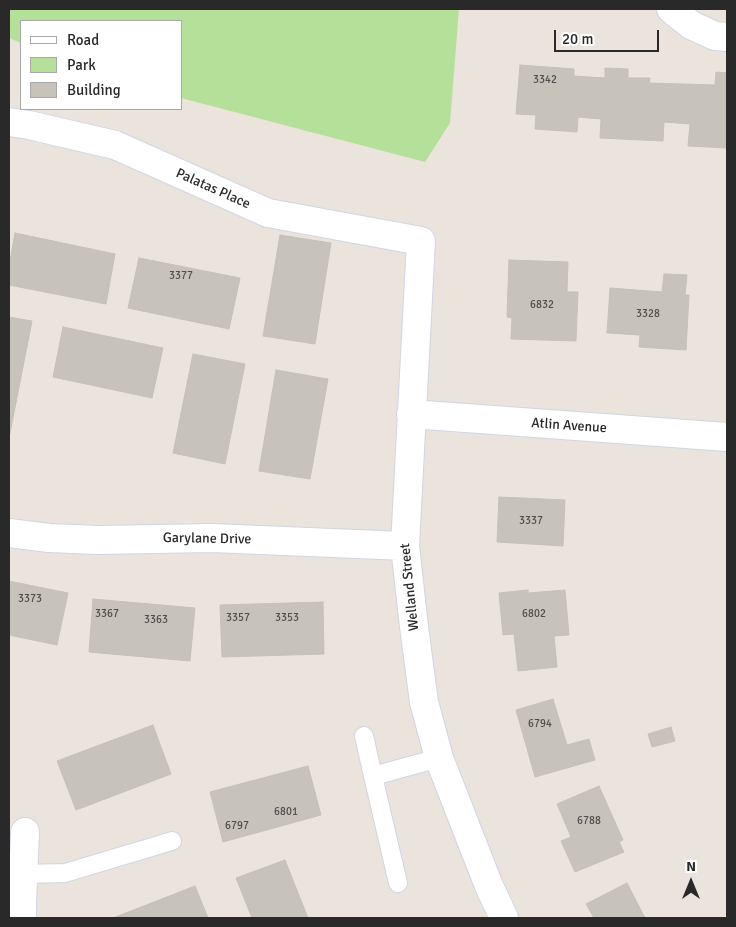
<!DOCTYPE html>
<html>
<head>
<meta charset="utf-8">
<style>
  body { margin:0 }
  #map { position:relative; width:736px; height:927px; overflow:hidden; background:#ebe4dc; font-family:Signika,sans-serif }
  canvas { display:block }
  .frame { position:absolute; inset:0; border:10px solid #292929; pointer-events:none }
  .legend { position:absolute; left:20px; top:20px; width:162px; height:90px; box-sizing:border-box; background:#fff; border:1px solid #a9a9a9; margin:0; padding:6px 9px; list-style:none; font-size:15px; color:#292929 }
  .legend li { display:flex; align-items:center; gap:10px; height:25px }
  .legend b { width:25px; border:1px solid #a9a9a9 }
  .north { position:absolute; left:666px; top:857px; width:50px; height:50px; -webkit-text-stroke:4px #fff; paint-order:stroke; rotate:0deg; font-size:14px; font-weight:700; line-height:20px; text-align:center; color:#292929 }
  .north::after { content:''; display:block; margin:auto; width:18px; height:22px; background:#292929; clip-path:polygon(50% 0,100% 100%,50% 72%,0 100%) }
  .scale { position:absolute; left:554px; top:30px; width:105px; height:22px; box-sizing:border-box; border:2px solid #292929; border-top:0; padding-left:6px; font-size:15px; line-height:18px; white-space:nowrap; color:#292929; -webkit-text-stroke:4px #fff; paint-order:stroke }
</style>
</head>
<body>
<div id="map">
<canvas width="736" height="927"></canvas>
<div class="frame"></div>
<ul class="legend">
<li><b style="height:6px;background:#fff"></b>Road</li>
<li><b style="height:14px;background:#b5e09a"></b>Park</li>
<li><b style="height:14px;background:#c7c2ba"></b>Building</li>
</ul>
<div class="north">N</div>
<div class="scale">20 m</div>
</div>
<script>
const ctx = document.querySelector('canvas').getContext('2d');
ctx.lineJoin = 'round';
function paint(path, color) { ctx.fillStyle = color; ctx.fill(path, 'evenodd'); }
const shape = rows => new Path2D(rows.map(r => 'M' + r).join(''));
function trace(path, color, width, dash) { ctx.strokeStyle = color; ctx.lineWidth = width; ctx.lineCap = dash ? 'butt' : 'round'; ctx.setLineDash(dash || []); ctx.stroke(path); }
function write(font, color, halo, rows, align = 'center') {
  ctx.font = font + ' Signika,sans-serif'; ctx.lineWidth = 5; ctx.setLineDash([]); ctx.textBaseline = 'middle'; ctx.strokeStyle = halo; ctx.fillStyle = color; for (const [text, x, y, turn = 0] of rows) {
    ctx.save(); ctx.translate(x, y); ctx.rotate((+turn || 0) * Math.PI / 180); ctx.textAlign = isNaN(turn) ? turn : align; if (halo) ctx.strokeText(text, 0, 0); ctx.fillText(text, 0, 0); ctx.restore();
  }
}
paint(shape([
  [9,9,459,9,450,123,425,162,181,98,181,21,21,21,21,43,9,38]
]), '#b5e09a');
const building = shape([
  [520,65,574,69,574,76,605,78,605,68,628,69,628,78,650,78,649,83,715,85,716,72,727,73,727,148,688,146,690,124,664,122,663,141,600,138,601,119,578,117,577,132,535,129,536,115,516,114,520,65],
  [15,233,115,254,106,304,9,285,9,267,15,233],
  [280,235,331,243,315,344,263,336,280,235],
  [139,258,240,278,229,329,128,308,139,258],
  [509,260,568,262,567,292,578,292,576,341,511,339,512,318,507,317,509,260],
  [664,274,687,275,685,295,689,295,686,350,639,347,640,335,607,333,610,288,662,292,664,274],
  [9,317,32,321,9,438,9,317],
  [63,327,163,348,152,398,53,377,63,327],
  [193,354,245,364,225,464,173,453,193,354],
  [276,370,328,379,310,479,259,471,276,370],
  [499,497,565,500,563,546,497,542,499,497],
  [9,581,68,593,57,645,9,635,9,581],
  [528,590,528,593,565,590,569,635,554,636,557,667,518,671,514,634,503,635,499,593,528,590],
  [93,599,195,608,190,661,89,652,93,599],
  [323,602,324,654,222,657,220,605,323,602],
  [553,699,567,745,589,739,595,760,535,777,516,710,553,699],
  [153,725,171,774,76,810,57,761,153,725],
  [671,727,675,741,652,747,648,734,671,727],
  [308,766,321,815,223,842,210,792,308,766],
  [599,786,623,840,619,842,624,852,575,872,561,841,571,837,557,804,599,786],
  [285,860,308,918,252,918,236,878,285,860],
  [627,883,645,918,594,918,586,904,627,883],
  [195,886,208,918,113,918,195,886]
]);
paint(building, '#c7c2ba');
trace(building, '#c6c0b6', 1);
const service = shape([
  [364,736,373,776],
  [23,874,65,873,172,841],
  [398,883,373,776,439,758]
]);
const minor = shape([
  [671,9,691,25,715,36,727,37],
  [9,122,29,125,115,145,268,213,421,241,405,546,414,627,424,702,439,758,489,886,504,918],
  [411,414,727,437],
  [9,533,49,538,98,540,212,538,405,546],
  [22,918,22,903,25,832]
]);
trace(service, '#d1d5e2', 20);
trace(minor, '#d1d5e2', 30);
trace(service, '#fff', 18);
trace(minor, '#fff', 28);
write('11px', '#504f4d', null, [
  ["3342",545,80],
  ["3377",181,276],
  ["6832",542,305],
  ["3328",648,314],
  ["3337",531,521],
  ["3373",30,599],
  ["3367",107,614],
  ["6802",534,614],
  ["3357",238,618],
  ["3353",287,618],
  ["3363",156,620],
  ["6794",540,724],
  ["6801",286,812],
  ["6788",589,821],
  ["6797",237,826]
]);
write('14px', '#292929', '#fff', [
  ["Palatas Place",213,189,24],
  ["Atlin Avenue",569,426,4],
  ["Garylane Drive",207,539,1],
  ["Welland Street",410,587,-96]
]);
</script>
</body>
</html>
